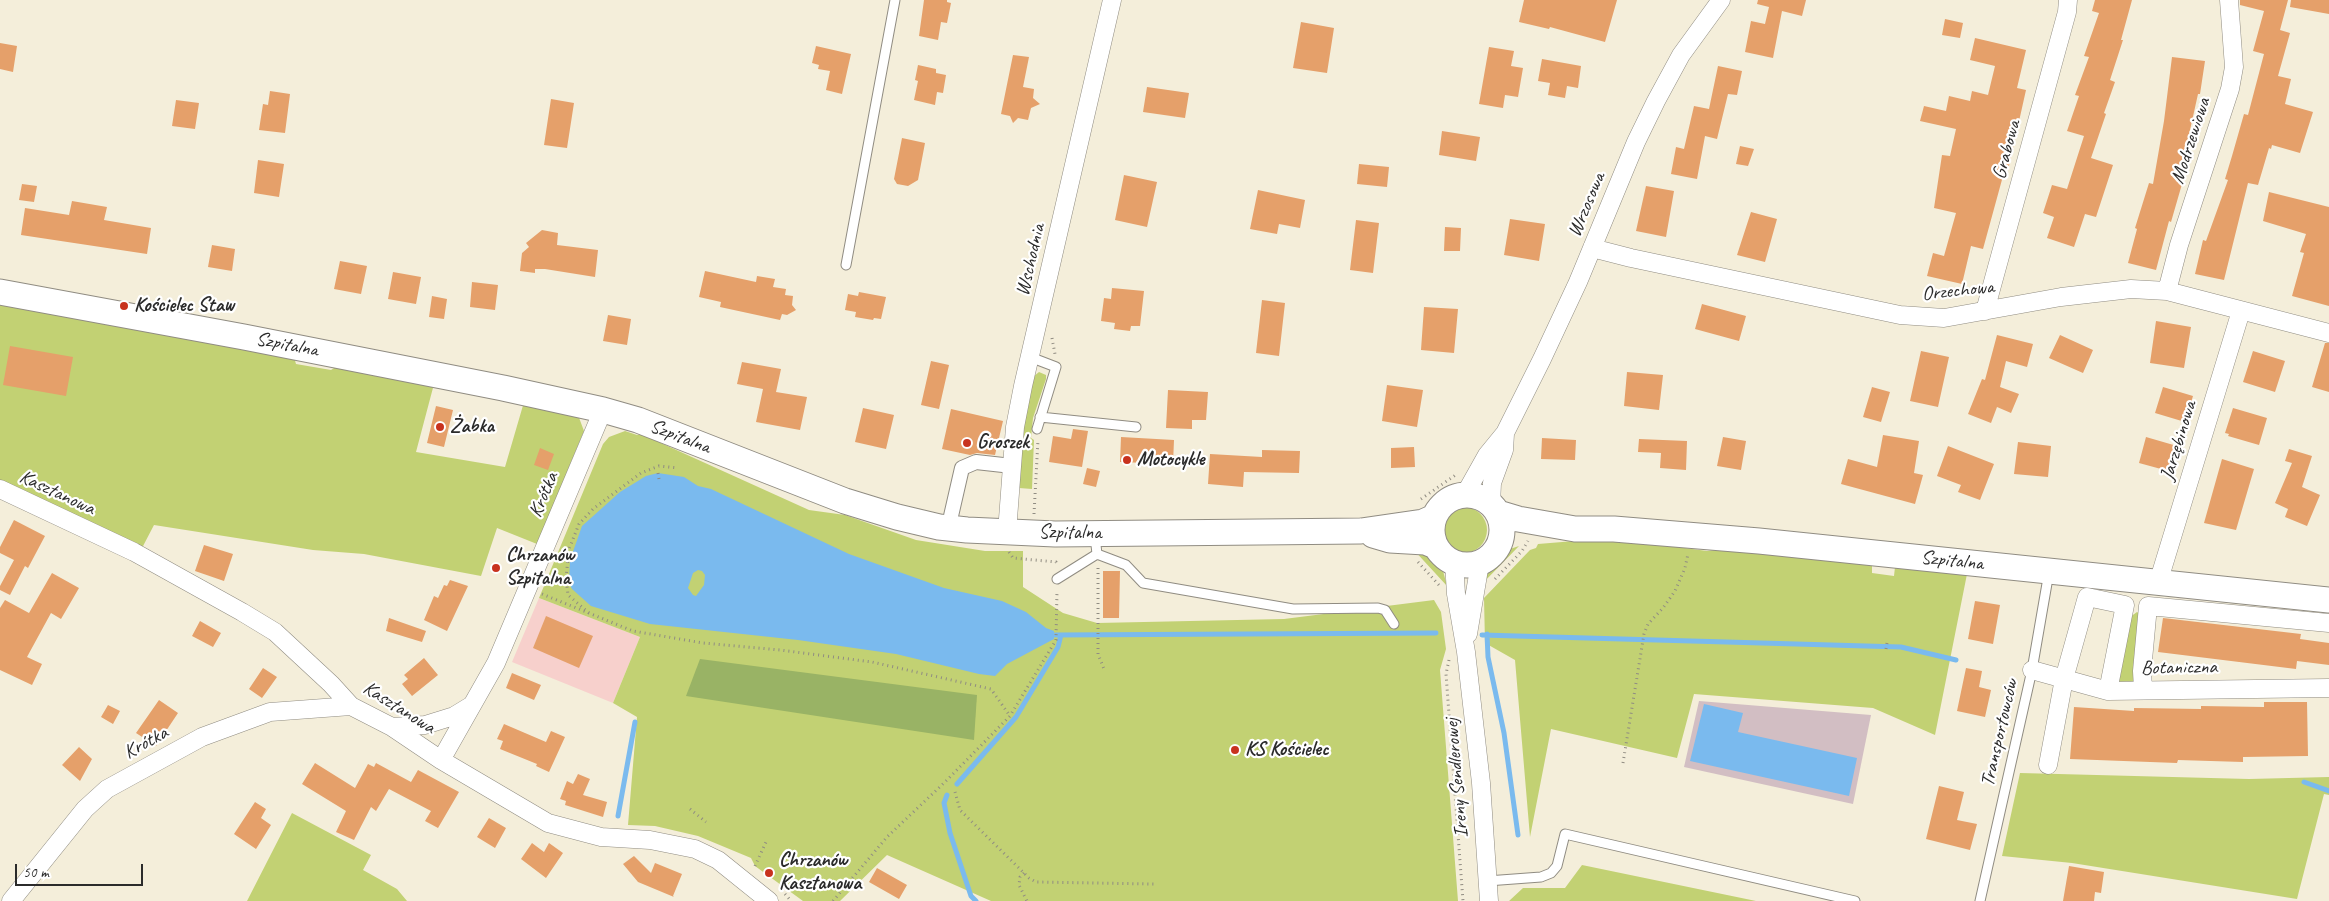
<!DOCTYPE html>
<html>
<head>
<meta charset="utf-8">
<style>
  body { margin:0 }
  #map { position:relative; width:2329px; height:901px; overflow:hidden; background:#f4eeda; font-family:Caveat,sans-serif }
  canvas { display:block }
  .scale { position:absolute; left:15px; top:864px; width:128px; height:22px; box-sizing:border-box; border:2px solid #2b2b2b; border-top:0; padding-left:6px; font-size:15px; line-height:18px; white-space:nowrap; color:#2b2b2b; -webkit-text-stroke:4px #fff; paint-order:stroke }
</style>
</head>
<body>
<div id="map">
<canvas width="2329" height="901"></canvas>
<div class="scale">50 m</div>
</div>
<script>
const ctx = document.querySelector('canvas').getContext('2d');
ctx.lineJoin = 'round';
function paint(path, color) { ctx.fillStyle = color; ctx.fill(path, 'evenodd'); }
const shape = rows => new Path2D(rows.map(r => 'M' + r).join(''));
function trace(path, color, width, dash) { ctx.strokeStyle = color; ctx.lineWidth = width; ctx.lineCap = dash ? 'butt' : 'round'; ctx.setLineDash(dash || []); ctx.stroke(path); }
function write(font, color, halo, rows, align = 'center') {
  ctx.font = font + ' Caveat,sans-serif'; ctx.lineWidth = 4.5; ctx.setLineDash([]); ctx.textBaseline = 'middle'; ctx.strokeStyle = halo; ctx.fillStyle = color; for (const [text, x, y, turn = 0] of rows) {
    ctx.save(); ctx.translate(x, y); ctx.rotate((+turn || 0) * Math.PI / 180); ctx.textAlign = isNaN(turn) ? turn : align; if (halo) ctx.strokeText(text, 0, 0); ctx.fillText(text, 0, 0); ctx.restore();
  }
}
paint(shape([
  [539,598,640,637,613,703,512,662]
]), '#f7d0cc');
paint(shape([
  [1699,701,1871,715,1853,804,1684,767]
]), '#d2bec3');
paint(shape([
  [0,299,294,357,296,364,331,370,339,365,434,384,416,452,505,467,524,402,578,415,584,431,537,544,497,528,481,576,364,554,313,550,154,525,142,548,0,481],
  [1039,372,1046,375,1046,379,1033,418,1031,438,1034,440,1032,489,1019,488,1025,413,1033,377],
  [625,431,637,435,641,434,809,510,845,515,916,540,985,551,1023,551,1023,587,1063,613,1097,623,1284,619,1434,600,1441,612,1446,649,1440,670,1458,901,991,901,887,855,840,901,803,901,755,866,751,858,698,836,655,826,628,825,637,717,613,703,640,637,539,598,603,444,609,437],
  '1441 530a23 23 0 1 1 46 0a23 23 0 1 1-46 0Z',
  [1611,538,1707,551,1734,548,1872,564,1872,573,1894,576,1895,567,1967,574,1935,735,1873,708,1694,694,1677,758,1551,729,1530,837,1515,660,1485,643,1484,598,1530,550,1536,548,1538,544],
  [1519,546,1481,585,1486,568,1507,550],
  [1412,548,1432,557,1442,567,1447,586],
  [2137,612,2141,615,2137,672,2134,681,2127,683,2116,682,2130,617],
  [2020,773,2249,779,2329,777,2329,795,2324,794,2297,899,2072,863,2002,856],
  [292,813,371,855,363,870,397,889,407,901,247,901],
  [1582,865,1756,901,1509,901,1523,888,1565,888]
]), '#c2d173');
paint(shape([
  [700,659,977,695,974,740,686,696]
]), '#99b365');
paint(shape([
  [658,473,684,477,698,486,711,489,849,554,944,588,1002,601,1026,612,1046,628,1054,631,1054,639,1007,664,995,676,979,674,896,654,798,640,650,624,591,606,572,589,569,583,570,560,582,526,620,492,646,476],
  [698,570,702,571,705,575,704,585,696,596,693,595,688,588,693,573],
  [1704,704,1743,713,1738,732,1857,758,1849,796,1690,761]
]), '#7abaee');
trace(shape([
  [1487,634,1488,657,1504,733,1518,835],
  [1055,635,1436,633],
  [1482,635,1901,647,1956,660],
  [2304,782,2329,791],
  [957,784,1016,717,1058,647,1061,635],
  [947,795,944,803,950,833,971,896,976,901],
  [618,816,635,722]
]), '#7abaee', 5);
paint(shape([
  [924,0,947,0,947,2,951,3,947,23,941,22,938,40,919,36],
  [1524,0,1617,0,1605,42,1550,27,1549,29,1519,22],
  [1758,0,1806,0,1802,16,1782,11,1773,58,1745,52,1751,21,1765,24,1769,7,1757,4],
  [2095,0,2132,0,2121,40,2123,40,2110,80,2115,82,2104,113,2106,114,2091,158,2113,165,2096,217,2085,214,2074,247,2047,238,2054,217,2043,213,2052,185,2067,189,2084,136,2067,131,2079,96,2075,95,2089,57,2084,56,2099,13,2092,11],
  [2240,0,2288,0,2280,30,2290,33,2278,76,2291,79,2285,104,2313,112,2300,153,2272,145,2271,149,2269,148,2258,185,2248,183,2224,280,2195,274,2203,240,2206,241,2228,180,2225,179,2232,156,2244,114,2248,115,2264,54,2253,51,2264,11,2240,5],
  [2291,0,2329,0,2329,14,2290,7],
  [1945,19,1963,23,1960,38,1942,35],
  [1301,22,1334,28,1327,73,1293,68],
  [1975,38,2026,50,2017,88,2026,90,2009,166,2006,165,1983,249,1971,246,1962,284,1927,276,1933,253,1944,256,1956,213,1934,208,1942,155,1950,156,1956,129,1920,121,1924,106,1946,111,1949,96,1970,101,1972,91,1988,95,1995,66,1970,60],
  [0,43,17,46,13,72,0,69],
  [816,46,851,54,842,94,826,90,830,71,818,69,819,65,812,63],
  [1489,47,1514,51,1511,66,1523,68,1518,97,1505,95,1503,108,1479,104],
  [1013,55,1029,57,1023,87,1034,89,1033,98,1040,104,1031,108,1028,120,1018,118,1013,123,1010,116,1001,114],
  [2172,57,2205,61,2200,94,2198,94,2184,157,2186,158,2182,184,2171,222,2169,221,2156,270,2128,263,2137,229,2135,228,2149,183,2153,184,2164,121],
  [1542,59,1581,66,1578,88,1567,86,1565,98,1548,95,1550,83,1538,81],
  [918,65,936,69,936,73,946,75,943,93,937,92,935,105,914,100,918,81,915,80],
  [1718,66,1742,71,1737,95,1728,94,1717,139,1705,136,1697,179,1671,174,1676,147,1684,149,1694,106,1709,109],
  [1147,87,1189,93,1185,118,1143,112],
  [270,91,290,94,285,133,259,130,263,104,268,105],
  [551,99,574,103,567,148,544,145],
  [176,100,199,103,195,129,172,126],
  [1442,131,1480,137,1476,161,1439,155],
  [902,138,925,143,918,180,908,186,897,184,894,179],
  [1740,146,1754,149,1748,166,1736,164],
  [258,160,284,164,279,197,254,193],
  [1359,164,1389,167,1387,187,1357,184],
  [1124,175,1157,182,1147,227,1115,220],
  [22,184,37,186,34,202,19,200],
  [1646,186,1674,191,1666,237,1636,231],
  [1258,190,1305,200,1300,228,1279,224,1277,234,1250,229],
  [2269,192,2329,207,2329,306,2292,296,2304,253,2300,252,2306,234,2263,221],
  [72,201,107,207,104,220,151,228,147,254,21,235,25,208,69,215],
  [1751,212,1777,219,1765,262,1737,255],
  [1510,219,1545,224,1539,261,1504,255],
  [1356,220,1379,223,1373,273,1350,270],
  [1445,227,1461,228,1460,251,1444,251],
  [542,230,558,233,557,245,598,250,595,277,545,269,535,269,535,273,520,271,522,253,529,247,526,243],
  [212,245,235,249,232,271,208,267],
  [340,261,367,266,361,294,334,289],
  [705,271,756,282,757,276,775,279,773,287,786,289,785,295,793,296,792,305,796,310,787,315,782,314,780,320,720,307,721,302,699,297],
  [393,272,421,277,416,304,388,299],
  [472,282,498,285,495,310,470,307],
  [1112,288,1144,291,1140,326,1131,326,1130,331,1114,329,1115,323,1101,321,1104,298,1111,299],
  [859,292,886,297,881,319,874,318,873,320,855,317,856,312,845,310,848,294,858,296],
  [432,296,447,299,444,319,429,317],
  [1262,300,1285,303,1279,356,1256,353],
  [1702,304,1746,316,1739,341,1695,329],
  [1424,307,1458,309,1454,353,1421,350],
  [608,315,631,319,627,345,603,341],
  [2156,321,2191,327,2184,368,2150,363],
  [1997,335,2033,344,2027,367,2006,361,2000,387,2019,394,2011,413,1997,407,1991,423,1968,414,1982,379,1985,380],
  [2060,335,2093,350,2083,373,2049,358],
  [2325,343,2329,343,2329,392,2312,387],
  [10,346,73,357,66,396,3,385],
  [1921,351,1949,357,1938,407,1910,401],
  [2253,351,2285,361,2275,392,2243,382],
  [931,361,949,365,939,409,921,405],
  [742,362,781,369,776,392,807,397,800,430,756,422,763,389,737,384],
  [1627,372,1663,375,1659,410,1624,406],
  [1387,385,1423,390,1417,427,1382,421],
  [1872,387,1890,392,1881,422,1863,417],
  [2163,387,2193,396,2185,422,2155,413],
  [1168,390,1208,392,1206,420,1192,420,1192,429,1166,428],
  [436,406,453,410,444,447,427,443],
  [863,408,894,415,886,449,855,442],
  [2233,408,2267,418,2259,445,2228,436,2229,434,2225,433],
  [951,409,1003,421,995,455,977,453,970,455,942,449],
  [1073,429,1088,431,1082,467,1049,462,1053,436,1071,439],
  [1883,435,1919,441,1914,473,1923,475,1915,504,1841,484,1848,459,1877,467],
  [1121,437,1174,440,1173,464,1120,462],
  [1723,437,1746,441,1741,470,1717,466],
  [2146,437,2177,446,2172,472,2139,463],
  [1542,438,1576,440,1575,460,1541,459],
  [1639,439,1687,441,1686,470,1660,468,1661,453,1638,452],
  [2018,442,2051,446,2048,477,2014,474],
  [1948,446,1994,464,1980,500,1958,492,1961,485,1937,476],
  [1414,447,1415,467,1391,468,1391,448],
  [540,448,554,454,548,470,534,465],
  [2289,449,2312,456,2302,487,2320,495,2307,526,2285,517,2288,509,2275,503,2292,463,2285,461],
  [1262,450,1300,451,1299,473,1244,472,1243,487,1208,484,1210,454,1262,457],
  [2222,459,2254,469,2236,530,2204,523],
  [1087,468,1100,471,1096,487,1083,484],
  [14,520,45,536,28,568,25,566,10,595,0,590,0,586,14,560,0,553,0,547],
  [204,545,233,554,224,581,195,571],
  [1103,571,1120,571,1119,618,1103,618],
  [52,573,79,588,61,619,51,613,27,657,42,664,32,685,0,670,0,608,5,600,29,613],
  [450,580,468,586,447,631,424,620,434,596,438,598,444,585,447,586],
  [1975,601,2000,605,1993,644,1968,639],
  [546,616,593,636,579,668,533,648],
  [389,618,426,631,422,642,386,631],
  [2163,618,2301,634,2300,639,2329,643,2329,665,2297,661,2296,669,2158,652],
  [200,621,221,633,213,647,192,636],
  [424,658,438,675,412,696,402,684,408,679,404,675],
  [263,668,277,677,262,698,249,689],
  [1966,668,1982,671,1979,687,1991,690,1985,717,1957,711],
  [512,673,541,685,534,700,506,688],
  [159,700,178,713,156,746,136,733],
  [2264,702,2307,702,2308,756,2243,757,2243,762,2178,760,2177,763,2070,759,2074,707,2134,711,2134,708,2201,709,2201,706,2264,707],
  [108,705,120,711,113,724,101,717],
  [504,724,546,742,551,731,565,737,549,772,536,766,537,764,500,749,503,741,497,739],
  [79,747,92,759,80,781,62,765],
  [315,763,355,788,368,764,374,767,376,763,411,782,418,770,459,792,438,828,425,821,431,811,389,789,376,811,371,807,354,840,336,832,346,811,302,784],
  [578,774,590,779,583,795,607,802,603,817,565,805,566,801,560,799,567,781,573,784],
  [1939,786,1964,792,1957,820,1977,824,1970,850,1926,839],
  [255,802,266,809,261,818,271,825,256,849,234,834],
  [489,818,506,828,495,848,477,837],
  [532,843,544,852,549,843,563,853,546,878,521,859],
  [634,856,651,873,655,863,682,874,673,896,674,897,638,882,623,864],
  [2069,866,2104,872,2101,893,2095,892,2094,901,2063,901],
  [877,868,907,885,899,899,869,882]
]), '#e5a06a');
const service = shape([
  [846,265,895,0],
  [1030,357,1056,367,1037,429],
  [1040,417,1136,427],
  [1095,536,1097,554,1126,565,1143,583,1293,609,1378,608,1385,610,1394,624],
  [1057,579,1097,554],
  [1487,881,1541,877,1551,873,1557,866,1565,834,1855,901],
  [1980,901,2032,670,2049,572]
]);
const pedestrian = shape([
  [951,516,962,468,976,462,1012,466]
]);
const minor = shape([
  [1592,248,1631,258,1900,315,1944,318,2061,297,2131,289,2167,291,2329,333],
  [2167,291,2179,245,2230,89,2234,67,2229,0],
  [1985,311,2067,12,2068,0],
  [0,489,134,552,242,612,275,632,331,684,351,706,392,727,441,760,548,823,601,837,650,840,695,849,718,860,769,901],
  [1464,496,1487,455,1505,433,1542,359,1578,282,1636,142,1656,101,1681,55,1721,0],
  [1491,504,1492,483,1504,450,1505,434],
  [1007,532,1015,427,1023,386,1112,0],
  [1454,562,1456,594,1466,652,1481,783,1489,901],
  [2158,583,2241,311],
  [1468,634,1480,563],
  [2032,670,2108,691,2329,688],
  [2143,689,2142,671,2148,606,2329,623],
  [392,727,425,725,454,716,472,705],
  [441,760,496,663,603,410],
  [2048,765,2064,679,2087,597,2125,605,2108,691],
  [11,901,85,809,107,789,202,737,270,712,351,706]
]);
const secondary = shape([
  [0,292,244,337,503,388,603,410,638,420,845,501,897,517,939,527,967,530,1055,534,1361,531,1423,522,1432,518],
  '1432 530a35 35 0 1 1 70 0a35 35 0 1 1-70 0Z',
  [1498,513,1518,519,1575,529,1614,529,1759,541,2329,600],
  [1373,535,1390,540,1425,542,1435,546]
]);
trace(service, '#908c82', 11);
trace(pedestrian, '#908c82', 16);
trace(minor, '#908c82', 19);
trace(secondary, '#908c82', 27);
trace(shape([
  [1052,338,1055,354],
  [658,473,659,479],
  [1421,499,1457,474],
  [1034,514,1038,440],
  [1009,552,1013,558,1056,562,1057,565],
  [1418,562,1439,585],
  [1098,568,1098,654,1104,669],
  [1495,579,1522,551,1528,541],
  [542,594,633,631,703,643,780,650,872,662,991,689,1010,716],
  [589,613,568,595,566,578,569,549,579,524,593,509,641,473,659,466,678,468],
  [1886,649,1887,643],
  [1449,660,1446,674,1463,901],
  [1623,763,1644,634,1648,624,1663,608,1675,591,1685,568,1688,554],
  [955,792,960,810,1029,878,1036,882,1154,884],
  [690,809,706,822],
  [755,866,766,842],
  [1024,873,1020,877,1019,885,1027,901],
  [785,894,791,901],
  [833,901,887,837,945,782,1010,716,1056,640,1057,591]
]), '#908c82', 3, [1, 4]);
trace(service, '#fff', 9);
trace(pedestrian, '#fff', 14);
trace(minor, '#fff', 18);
trace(secondary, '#fff', 25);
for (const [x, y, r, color] of [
  [124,306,5,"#c8321e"],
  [440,427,5,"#c8321e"],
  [967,443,5,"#c8321e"],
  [1127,460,5,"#c8321e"],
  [496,568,5,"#c8321e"],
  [1235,750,5,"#c8321e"],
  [769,873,5,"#c8321e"]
]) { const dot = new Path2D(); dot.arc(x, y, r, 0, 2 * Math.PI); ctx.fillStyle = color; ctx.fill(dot); trace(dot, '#fff', 2); }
write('20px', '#2b2b2b', '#fff', [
  ["Modrzewiowa",2191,141,-72],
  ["Grabowa",2007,150,-75],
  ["Wrzosowa",1587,205,-67],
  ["Wschodnia",1031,260,-77],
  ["Orzechowa",1958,291,-6],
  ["Szpitalna",287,345,11],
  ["Szpitalna",680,437,21],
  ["Jarzębinowa",2179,441,-73],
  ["Kasztanowa",57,493,25],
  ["Krótka",544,495,-67],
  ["Szpitalna",1070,533],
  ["Szpitalna",1952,561,6],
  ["Botaniczna",2179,668,-1],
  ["Kasztanowa",399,708,32],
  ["Transportowców",2000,733,-77],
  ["Krótka",146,743,-29],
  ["Ireny Sendlerowej",1457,778,-95]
]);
write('bold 20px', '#2b2b2b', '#fff', [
  ["Kościelec Staw",134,306],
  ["Żabka",450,427],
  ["Groszek",977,443],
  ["Motocykle",1137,460],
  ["Chrzanów",506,556],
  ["Szpitalna",506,579],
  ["KS Kościelec",1245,750],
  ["Chrzanów",779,861],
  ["Kasztanowa",779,884]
], 'left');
</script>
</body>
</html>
